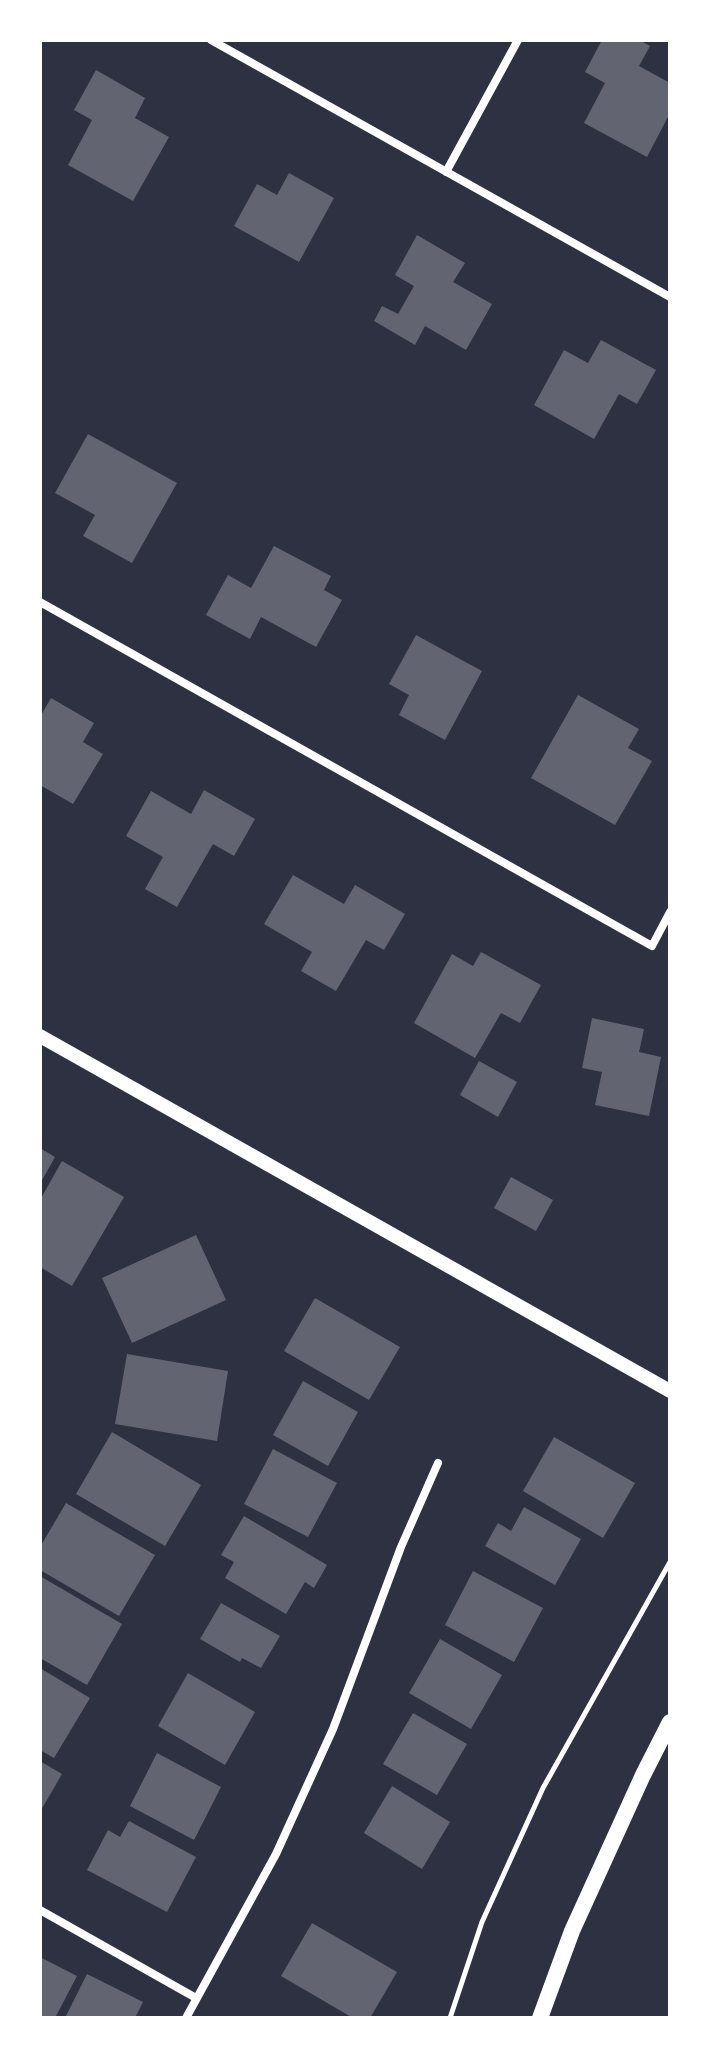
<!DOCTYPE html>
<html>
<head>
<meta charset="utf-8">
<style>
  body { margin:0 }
  #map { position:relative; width:710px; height:2058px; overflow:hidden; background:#2d3142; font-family:"Varela Round",sans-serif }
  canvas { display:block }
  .frame { position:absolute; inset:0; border:42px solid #fff; pointer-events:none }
</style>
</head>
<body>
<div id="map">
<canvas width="710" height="2058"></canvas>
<div class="frame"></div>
</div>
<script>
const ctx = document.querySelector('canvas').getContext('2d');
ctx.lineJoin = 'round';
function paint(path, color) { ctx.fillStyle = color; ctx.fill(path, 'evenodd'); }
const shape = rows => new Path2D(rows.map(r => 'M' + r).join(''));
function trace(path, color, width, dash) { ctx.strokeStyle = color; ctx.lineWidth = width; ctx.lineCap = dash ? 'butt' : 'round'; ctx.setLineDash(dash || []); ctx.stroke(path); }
paint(shape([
  [602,40,639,40,650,46,639,66,670,83,670,113,647,157,584,123,605,83,585,72],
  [96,70,145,98,135,118,169,137,133,201,68,165,92,120,74,110],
  [289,173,334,198,299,262,234,226,257,184,277,195],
  [417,235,465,263,453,282,492,304,466,350,425,326,415,345,374,321,382,306,398,314,414,286,395,275],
  [601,340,656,370,637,404,619,394,594,439,534,405,564,350,588,363],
  [88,434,177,483,132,563,83,536,95,515,55,493],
  [274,546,331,576,324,590,342,600,316,647,261,617,250,639,206,615,228,575,251,588],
  [416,635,482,671,445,740,399,715,409,695,389,684],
  [578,695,639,729,628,748,652,761,615,825,531,778],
  [51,698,94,723,83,742,103,754,73,804,40,785,40,717],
  [204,790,255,819,234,856,213,844,177,907,145,889,163,857,126,836,151,791,191,814],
  [293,875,344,904,355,885,405,914,384,950,366,940,336,991,301,971,312,952,264,924],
  [481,952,541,985,520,1023,501,1013,475,1058,414,1023,452,954,473,966],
  [592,1018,644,1029,639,1052,661,1057,649,1116,595,1105,602,1072,582,1068],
  [479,1061,517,1082,498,1117,460,1095],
  [40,1148,55,1157,40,1184],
  [62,1161,124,1197,72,1286,40,1267,40,1200],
  [511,1177,553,1200,536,1231,494,1208],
  [196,1235,226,1300,132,1343,102,1278],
  [315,1298,400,1347,369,1400,284,1351],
  [127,1354,228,1371,217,1441,115,1424],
  [303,1381,358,1412,328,1466,273,1435],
  [112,1432,201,1485,165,1546,76,1494],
  [554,1437,635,1483,603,1538,523,1491],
  [273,1449,337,1483,308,1537,244,1504],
  [66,1503,155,1555,119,1616,40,1570,40,1547],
  [524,1507,581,1539,555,1585,485,1546,498,1523,511,1531],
  [244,1516,327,1565,314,1588,305,1582,286,1614,225,1578,234,1562,221,1555],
  [473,1571,543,1608,514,1662,445,1625],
  [40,1576,122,1624,87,1685,40,1658],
  [221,1603,280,1636,261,1668,242,1658,240,1662,200,1639],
  [440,1639,502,1675,471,1729,409,1693],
  [40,1668,90,1698,54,1758,40,1750],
  [188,1673,255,1712,225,1765,158,1726],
  [413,1713,467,1744,437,1795,383,1764],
  [157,1753,221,1787,194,1840,130,1806],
  [40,1761,62,1774,40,1812],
  [392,1786,450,1822,422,1869,364,1833],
  [129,1821,196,1857,167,1912,87,1870,108,1830,120,1837],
  [312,1923,397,1972,370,2018,353,2018,281,1976],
  [40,1957,77,1976,55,2018,40,2018],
  [87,1974,143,2002,135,2018,65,2018]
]), '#626471');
trace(shape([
  [450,2018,482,1922,543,1788,670,1562]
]), '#fff', 5);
trace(shape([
  [211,40,670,297],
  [446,172,518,40],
  [40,602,652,946,670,912],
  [40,1910,196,1998],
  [186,2018,276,1854,333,1729,401,1547,438,1463]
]), '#fff', 8);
trace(shape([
  [40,1036,670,1391]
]), '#fff', 14);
trace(shape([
  [540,2018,572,1931,643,1775,670,1722]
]), '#fff', 16);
</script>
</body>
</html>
